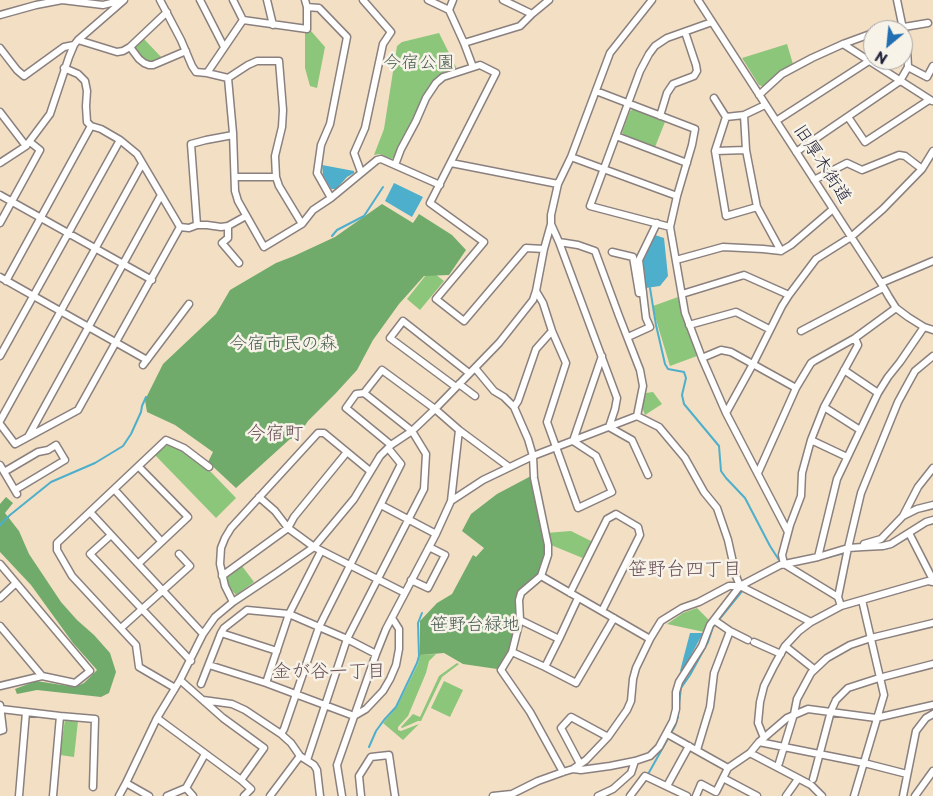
<!DOCTYPE html>
<html>
<head>
<meta charset="utf-8">
<style>
  body { margin:0 }
  #map { position:relative; width:933px; height:796px; overflow:hidden; background:#f3dfc3; font-family:"Playpen Sans",sans-serif }
  canvas { display:block }
  .north { position:absolute; left:863px; top:20px; width:50px; height:50px; box-sizing:border-box; background:#f7f3e8; border:1px solid #a29fa3; border-radius:50%; rotate:208deg; font-size:14px; font-weight:700; line-height:20px; text-align:center; color:#22223b }
  .north::after { content:''; display:block; margin:auto; width:18px; height:22px; background:#1f6fb2; clip-path:polygon(50% 0,100% 100%,50% 72%,0 100%) }
</style>
</head>
<body>
<div id="map">
<canvas width="933" height="796"></canvas>
<div class="north">N</div>
</div>
<script>
const ctx = document.querySelector('canvas').getContext('2d');
ctx.lineJoin = 'round';
function paint(path, color) { ctx.fillStyle = color; ctx.fill(path, 'evenodd'); }
const shape = rows => new Path2D(rows.map(r => 'M' + r).join(''));
function trace(path, color, width, dash) { ctx.strokeStyle = color; ctx.lineWidth = width; ctx.lineCap = dash ? 'butt' : 'round'; ctx.setLineDash(dash || []); ctx.stroke(path); }
function write(font, color, halo, rows, align = 'center') {
  ctx.font = font + ' "Playpen Sans","Klee One",sans-serif'; ctx.lineWidth = 5; ctx.setLineDash([]); ctx.textBaseline = 'middle'; ctx.strokeStyle = halo; ctx.fillStyle = color; for (const [text, x, y, turn = 0] of rows) {
    ctx.save(); ctx.translate(x, y); ctx.rotate((+turn || 0) * Math.PI / 180); ctx.textAlign = isNaN(turn) ? turn : align; if (halo) ctx.strokeText(text, 0, 0); ctx.fillText(text, 0, 0); ctx.restore();
  }
}
paint(shape([
  [305,31,311,31,325,47,317,88,310,86,305,68],
  [439,33,457,69,436,80,430,86,424,95,394,158,390,159,380,154,374,155,384,129,397,46,402,42],
  [144,39,162,58,150,62,146,61,140,55,134,48],
  [787,44,793,64,778,73,765,87,759,85,742,58],
  [634,109,665,122,655,147,624,136,622,132,630,111],
  [430,270,444,281,420,310,407,299],
  [678,297,682,314,697,356,670,366,657,323,653,306],
  [653,392,662,404,645,415,642,407,646,393],
  [167,445,183,451,212,473,236,498,216,518,155,455],
  [571,531,593,542,585,559,551,545,546,533],
  [242,566,254,582,236,595,230,588,227,579,228,576],
  [697,608,710,621,704,632,667,624,683,613],
  [436,654,429,661,426,673,408,716,398,727,398,730,401,731,419,724,403,740,383,723,397,707,418,664,420,655],
  [457,663,459,664,442,677,421,721,418,721,402,728,401,727,413,714,420,717,439,676],
  [444,681,463,690,450,717,431,708],
  [65,719,78,721,74,757,60,755]
]), '#8bc67b');
paint(shape([
  [382,204,413,223,419,214,452,235,466,250,449,275,424,276,399,304,373,340,357,370,336,393,308,421,296,439,290,439,236,488,208,462,213,452,175,425,147,412,145,400,163,364,216,314,230,290,276,263,294,256,335,237],
  [531,476,544,533,546,555,539,574,517,600,516,625,511,649,497,669,463,664,444,653,420,655,420,621,437,603,452,594,473,555,476,557,484,548,462,531,471,514,497,494],
  [6,497,13,503,5,513,19,531,29,554,61,602,77,620,94,635,110,653,116,672,109,693,101,697,37,690,17,694,15,689,36,681,75,687,84,683,97,670,73,643,31,585,0,552,0,504]
]), '#70ab6b');
paint(shape([
  [322,165,354,171,354,173,347,177,336,189,331,189,323,175],
  [394,183,423,197,412,217,385,201],
  [655,235,664,238,668,276,660,286,646,288,643,260],
  [690,633,703,633,682,672,680,671]
]), '#4dafcc');
trace(shape([
  [332,236,337,230,364,216,383,187],
  [650,288,656,325,665,364,668,369,684,372,686,378,682,395,684,404,719,446,721,471,726,478,745,498,770,546,779,560],
  [0,525,10,515,51,482,95,463,123,446,131,434,141,412,142,406,146,397],
  [884,549,892,547,909,537],
  [820,559,845,553],
  [679,704,681,688,690,675,708,642,713,627,743,590],
  [369,747,376,731,384,720,396,707,417,663,419,656,418,623,422,613],
  [647,776,675,726,678,717,678,711]
]), '#4dafcc', 2);
const minor = shape([
  [160,0,181,40,192,66,196,72,207,73,228,78,248,65,257,61,279,61,283,110,282,127,275,156,276,177,279,186,302,224],
  [200,0,224,47],
  [233,0,243,20],
  [267,0,273,25],
  [428,0,449,10],
  [453,0,449,10,464,43,473,67],
  [503,0,532,14],
  [698,0,881,283,889,297,896,308,908,317,924,327,933,330],
  [307,7,319,8,347,37,330,124,321,145,317,173,331,198],
  [0,15,36,5,62,0,103,5,123,0],
  [904,27,928,23],
  [890,30,904,28],
  [78,40,117,52,123,51,130,47,139,59,144,63,149,65,153,65,186,51],
  [464,43,520,26,532,14,549,0],
  [843,44,932,101],
  [130,47,167,12],
  [0,48,17,70,24,76,64,47,74,45],
  [908,67,927,77,933,66],
  [64,68,78,74,85,81,87,91,86,106,87,122,91,126,101,129,120,140,137,154,180,227,189,228,197,225,207,225,221,227,228,226,246,216],
  [207,73,243,20,307,29,307,7,305,0],
  [228,78,233,133,235,191,238,201,264,247,302,224,313,210,331,198,377,160,381,159,440,185],
  [596,91,695,129,692,145,677,196,670,227,685,313,702,358,721,350,731,352,796,388],
  [759,95,782,74,812,58,843,44,873,33],
  [714,98,726,117],
  [0,112,26,146],
  [744,115,746,150,757,207,781,251],
  [660,116,667,93,673,84,694,76,697,71,696,65,685,32],
  [848,117,865,142,929,100],
  [776,121,869,61],
  [616,136,687,163],
  [715,151,746,150],
  [796,152,900,81,908,67,907,48,897,0],
  [571,157,677,196],
  [0,163,26,146,50,114,69,57,74,45,78,40,124,0],
  [451,163,558,184],
  [395,165,401,149,416,121,426,98,436,83,443,77,480,65,496,73,430,203,484,242,436,299,464,321,526,248,544,249],
  [361,172,354,153,365,128,383,44,391,32,363,0],
  [235,177,276,177],
  [814,180,847,163,862,170,899,155,905,156,922,169],
  [0,195,152,280],
  [757,207,726,216,715,151,726,117,744,115,765,105],
  [0,223,40,150,30,142],
  [551,224,559,242,617,398,615,409,609,427,632,440,648,475],
  [197,225,191,144,206,140,233,135],
  [228,226,228,238,222,243,239,263],
  [670,227,590,206,640,71,649,54,655,46,667,38,712,22],
  [559,242,578,245,595,251,619,316,640,370,643,386,637,416],
  [612,252,633,257,639,293,643,292],
  [676,260,723,247,763,249,781,251,791,245,833,209],
  [0,277,147,360],
  [6,281,91,126],
  [881,283,933,261],
  [536,291,543,303,552,331,566,363,547,422,578,508,612,492,596,456,573,441,602,356],
  [682,294,744,275,789,295],
  [689,325,736,312,769,329],
  [801,331,883,288],
  [628,337,650,327,646,318,639,260,657,223],
  [0,356,120,140],
  [702,358,726,413,788,532],
  [143,365,189,304],
  [475,368,494,391,504,397,514,407,528,439,533,456,534,478,548,545,548,555,541,576,521,593,519,600,520,620,512,652,501,670,530,712,563,772],
  [844,370,878,393],
  [459,384,475,396],
  [456,387,390,338,403,321,469,373],
  [514,407,518,401,536,349,552,331],
  [824,407,860,430],
  [726,413,753,364,782,306,789,295,816,259,851,237,883,209,922,169,933,151],
  [0,421,142,164],
  [0,424,15,444,78,410,180,227],
  [459,430,509,467],
  [28,437,161,195],
  [811,440,847,457],
  [0,465,17,494],
  [4,472,38,452,48,450,56,445,65,460,15,490],
  [758,473,796,388,811,363,814,361,855,338,896,308],
  [114,489,161,541],
  [259,497,275,511,288,528,314,547,405,593],
  [451,501,483,480,533,456,637,416,659,427,685,458,704,492,717,508,728,540,736,576,740,586],
  [381,505,436,534],
  [90,512,203,634],
  [903,516,917,509,933,505],
  [909,533,933,580],
  [111,535,90,554,191,661],
  [863,546,864,544,881,539,903,516,918,487,933,468],
  [818,557,837,479,878,393,888,377,900,362,924,327],
  [0,564,90,671,75,683,42,676,0,686],
  [138,564,188,517,139,467],
  [222,576,288,528,294,517,347,452],
  [541,576,650,639],
  [411,580,428,588,445,555,429,547],
  [570,593,607,519,616,514,638,527,640,535,602,611],
  [838,597,784,564,782,555,790,525,801,496,802,473,811,440,824,407,858,345,855,338],
  [0,598,16,583],
  [233,602,225,586,220,564,221,548,225,538,231,528,318,433,324,433,370,471],
  [841,606,838,597,848,548,861,493,898,402,910,380,915,371,933,356],
  [520,620,559,639],
  [714,620,730,631,748,640],
  [0,626,42,676],
  [121,628,190,566,179,554],
  [221,633,224,628,247,610,289,614,347,639,376,654],
  [754,642,781,654],
  [785,646,814,669],
  [512,652,545,667,576,683,614,618],
  [209,665,266,683,354,716,366,709,383,691,390,679,396,665,399,649,399,629,392,618],
  [545,667,559,639,578,598],
  [180,680,223,718,264,748,241,780],
  [266,683,289,614,321,551],
  [201,684,221,633,277,651],
  [175,688,139,667,136,645,72,576,57,550,57,543,166,440,184,448,209,467],
  [203,700,232,704,245,710,281,734,291,743,300,756,314,765,317,770,320,796],
  [0,705,3,730,0,731],
  [1,709,60,716,95,719,93,787],
  [157,718,241,780,251,789,244,796],
  [667,733,669,735,728,768],
  [281,734,284,729,319,627,401,464,388,448],
  [764,738,758,723,760,702,764,686,774,666,785,646,799,631,811,622,841,606,928,581,933,582],
  [759,742,864,763,907,774],
  [697,750,710,707,714,673,730,631],
  [750,753,811,785,822,796],
  [307,760,347,639,424,489,426,454,412,431,364,393],
  [779,763,794,714,797,699,811,673,827,658,850,645,871,638,933,623],
  [580,764,561,728,571,717,608,737],
  [573,769,586,760,608,737,627,710,631,701,633,679,636,668,650,639,661,621,682,608,699,602,729,586,740,586,811,622],
  [723,778,757,796],
  [813,779,831,711,836,700,848,688,879,678,933,664],
  [126,783,149,796],
  [667,786,689,746],
  [186,788,193,796],
  [19,796,26,712],
  [53,796,60,716],
  [119,796,126,783,157,718,180,680,203,634,215,617,233,602,278,572,314,547,354,499,380,456,391,445,412,431,435,409,499,343,533,300,536,291,544,249,551,224,551,215,558,184,571,157,610,53,652,0],
  [167,796,186,788,205,754],
  [270,796,300,756],
  [342,796,337,765,376,654,386,629,436,534,451,501,459,430,435,409,382,370,364,393,356,394,346,408,391,445],
  [361,796,359,776,371,757,389,755,395,796],
  [493,796,512,794,538,781,563,772,573,769,581,770,610,766,635,761,650,756,659,747,673,721,676,709,676,692,679,682,702,646,710,625,740,586,780,565,818,557,848,548,863,547,883,546,891,544,926,522,933,520],
  [598,796,613,789,631,773,635,761],
  [630,796,645,776,687,796],
  [696,796,701,784,716,792,728,768,750,753,759,742,787,718,808,709,876,718,933,705],
  [786,796,798,779],
  [854,796,884,695,862,600],
  [903,796,916,731,926,718,933,714],
  [915,796,933,771]
]);
trace(minor, '#8a807f', 9);
trace(minor, '#fff', 6);
write('18px', '#475b51', '#f7f3e8', [
  ["今宿公園",419,63],
  ["今宿市民の森",283,344],
  ["笹野台緑地",475,625]
]);
write('18px', '#22223b', '#f7f3e8', [
  ["旧厚木街道",822,164,57]
]);
write('19px', '#6a5059', '#f7f3e8', [
  ["今宿町",275,434],
  ["笹野台四丁目",685,570],
  ["金が谷一丁目",329,672]
]);
</script>
</body>
</html>
